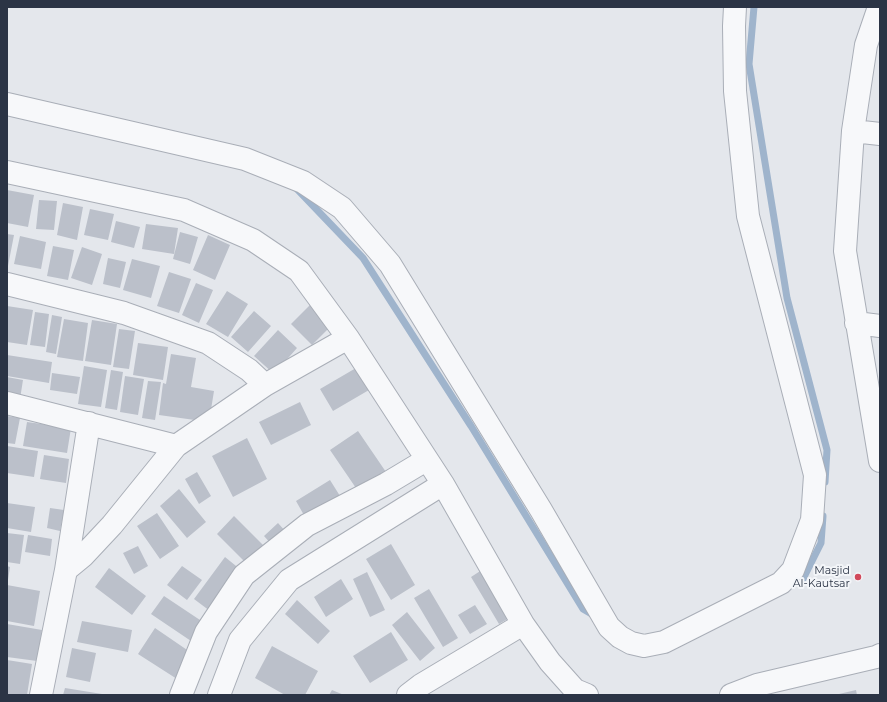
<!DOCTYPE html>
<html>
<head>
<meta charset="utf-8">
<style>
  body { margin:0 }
  #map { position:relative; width:887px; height:702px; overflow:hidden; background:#e4e7ec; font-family:Montserrat,sans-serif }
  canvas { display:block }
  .frame { position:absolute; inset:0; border:8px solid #2b3445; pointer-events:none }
</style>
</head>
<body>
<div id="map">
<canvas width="887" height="702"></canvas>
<div class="frame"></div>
</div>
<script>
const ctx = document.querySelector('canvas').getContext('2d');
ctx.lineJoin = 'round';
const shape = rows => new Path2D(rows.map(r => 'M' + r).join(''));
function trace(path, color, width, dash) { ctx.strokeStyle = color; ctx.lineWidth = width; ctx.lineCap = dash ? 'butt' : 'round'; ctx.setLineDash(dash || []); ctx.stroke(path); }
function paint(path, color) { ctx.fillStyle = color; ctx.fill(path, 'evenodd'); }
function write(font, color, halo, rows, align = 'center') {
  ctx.font = font + ' Montserrat,sans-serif'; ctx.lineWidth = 4; ctx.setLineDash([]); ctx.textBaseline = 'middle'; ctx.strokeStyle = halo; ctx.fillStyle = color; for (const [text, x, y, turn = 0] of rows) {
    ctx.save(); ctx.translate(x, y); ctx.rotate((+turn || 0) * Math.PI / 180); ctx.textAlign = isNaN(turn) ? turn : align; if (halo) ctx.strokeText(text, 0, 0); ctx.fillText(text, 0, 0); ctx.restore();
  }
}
trace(shape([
  [754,7,749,64,787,298,827,450,825,482],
  [297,189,363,258,471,426,583,609,595,616],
  [788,587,803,579,821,543,823,516]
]), '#9fb4cc', 7);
paint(shape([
  [7,190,34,195,28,227,7,223],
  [39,200,57,201,54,230,36,229],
  [63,203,83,207,77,240,57,235],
  [90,209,114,214,108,240,84,235],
  [116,221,140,227,134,248,111,242],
  [146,224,178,228,174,254,142,249],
  [180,232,198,237,190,264,173,259],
  [7,234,14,235,8,266,7,266],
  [208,235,230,245,215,280,193,270],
  [20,236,46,242,41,269,14,264],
  [53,246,74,250,68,280,47,276],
  [82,247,102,254,92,285,71,278],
  [108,258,126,262,120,288,103,284],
  [132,259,160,266,151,298,123,290],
  [169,272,191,279,179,313,157,306],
  [196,283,213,290,199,323,182,315],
  [227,291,248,304,228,337,206,324],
  [314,301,335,322,312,345,291,324],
  [7,306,33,310,27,345,7,342],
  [254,311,271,326,248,352,231,337],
  [35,312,49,314,45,347,30,345],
  [52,315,62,317,56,354,46,352],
  [64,319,88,323,83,361,57,357],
  [92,320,117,324,111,365,85,361],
  [119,329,135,331,129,369,113,367],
  [278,330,297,348,274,374,254,356],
  [138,343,168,347,163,380,133,375],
  [171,354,196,358,191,387,214,391,209,422,159,415,163,383,166,384],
  [7,355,52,362,49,383,7,376],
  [84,366,107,370,101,407,78,404],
  [356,368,369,390,333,411,320,389],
  [111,370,123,372,117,410,105,408],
  [52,373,80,377,77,394,50,390],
  [125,376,144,379,138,415,120,412],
  [7,377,23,380,20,399,7,397],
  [148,381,161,382,155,420,142,418],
  [300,402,311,425,271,445,259,422],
  [7,416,20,418,15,444,7,443],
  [27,422,71,428,67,453,23,446],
  [358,431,386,472,358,491,330,450],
  [247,438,267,479,233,497,212,456],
  [7,446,38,451,34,477,7,473],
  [44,455,69,459,66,483,40,479],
  [197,472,211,496,199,504,185,479],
  [330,480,340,496,305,517,296,501],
  [179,489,206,522,187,538,160,506],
  [7,503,35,507,31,532,7,528],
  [50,508,64,510,60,531,47,528],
  [157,513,179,546,160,559,137,526],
  [234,516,265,547,248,565,217,534],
  [278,523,286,532,272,545,264,536],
  [7,533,24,535,20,564,7,562],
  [28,535,52,539,50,556,25,552],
  [391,544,415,585,391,600,366,559],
  [138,546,148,566,134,574,123,553],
  [225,557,241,570,210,611,194,599],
  [7,566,10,567,8,580,7,580],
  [182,566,202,580,187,600,167,585],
  [488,566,516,614,499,624,471,577],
  [109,568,146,596,132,615,95,587],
  [367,572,385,610,370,617,353,579],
  [341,579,353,599,326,617,314,597],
  [7,585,40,591,34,626,7,621],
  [429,589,458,638,443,647,414,598],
  [164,596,203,622,191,641,151,614],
  [297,600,330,631,318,644,285,614],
  [475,605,487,624,470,634,458,615],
  [407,612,435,648,420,661,392,625],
  [82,621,132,630,128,652,77,642],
  [7,624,42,630,37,661,7,657],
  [155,628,193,654,177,679,138,654],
  [391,632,408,660,370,683,353,656],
  [272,646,318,671,305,695,285,695,255,678],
  [72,648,96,653,90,682,66,677],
  [7,660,32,664,27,695,7,695],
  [65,688,102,694,102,695,63,695],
  [332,690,344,695,329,695],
  [856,690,857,695,840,695,839,694]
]), '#bbc0ca');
const minor = shape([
  [879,7,866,45,853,131,845,251,880,461],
  [7,104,245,159,303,182,342,208,390,264,541,510,609,627,620,637,631,643,644,646,664,642,781,583,793,570,812,520,815,475,748,216,735,91,734,26,735,7],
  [853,131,880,134],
  [7,172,184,210,253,240,299,271,348,338,443,484,523,624,550,662,575,690,587,695],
  [7,284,124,313,208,343,249,370,265,385],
  [856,323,880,326],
  [7,403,176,446],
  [66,570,89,423],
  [41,695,66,570,83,556,112,525,176,446,265,385,348,338],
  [181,695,206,632,244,575,307,525,386,484,426,460],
  [219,695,240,640,289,580,443,484],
  [408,695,421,685,523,624],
  [731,695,757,685,876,657,880,655]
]);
trace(minor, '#a9aeb7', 24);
trace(minor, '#f7f8fa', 22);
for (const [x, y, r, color] of [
  [858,577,4,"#d1495b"]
]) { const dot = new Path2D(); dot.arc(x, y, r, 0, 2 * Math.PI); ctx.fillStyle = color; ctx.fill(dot); trace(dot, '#f4f6f9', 1.5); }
write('11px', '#2b3445', '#f4f6f9', [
  ["Masjid",850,571],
  ["Al-Kautsar",850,584]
], 'right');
</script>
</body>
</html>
